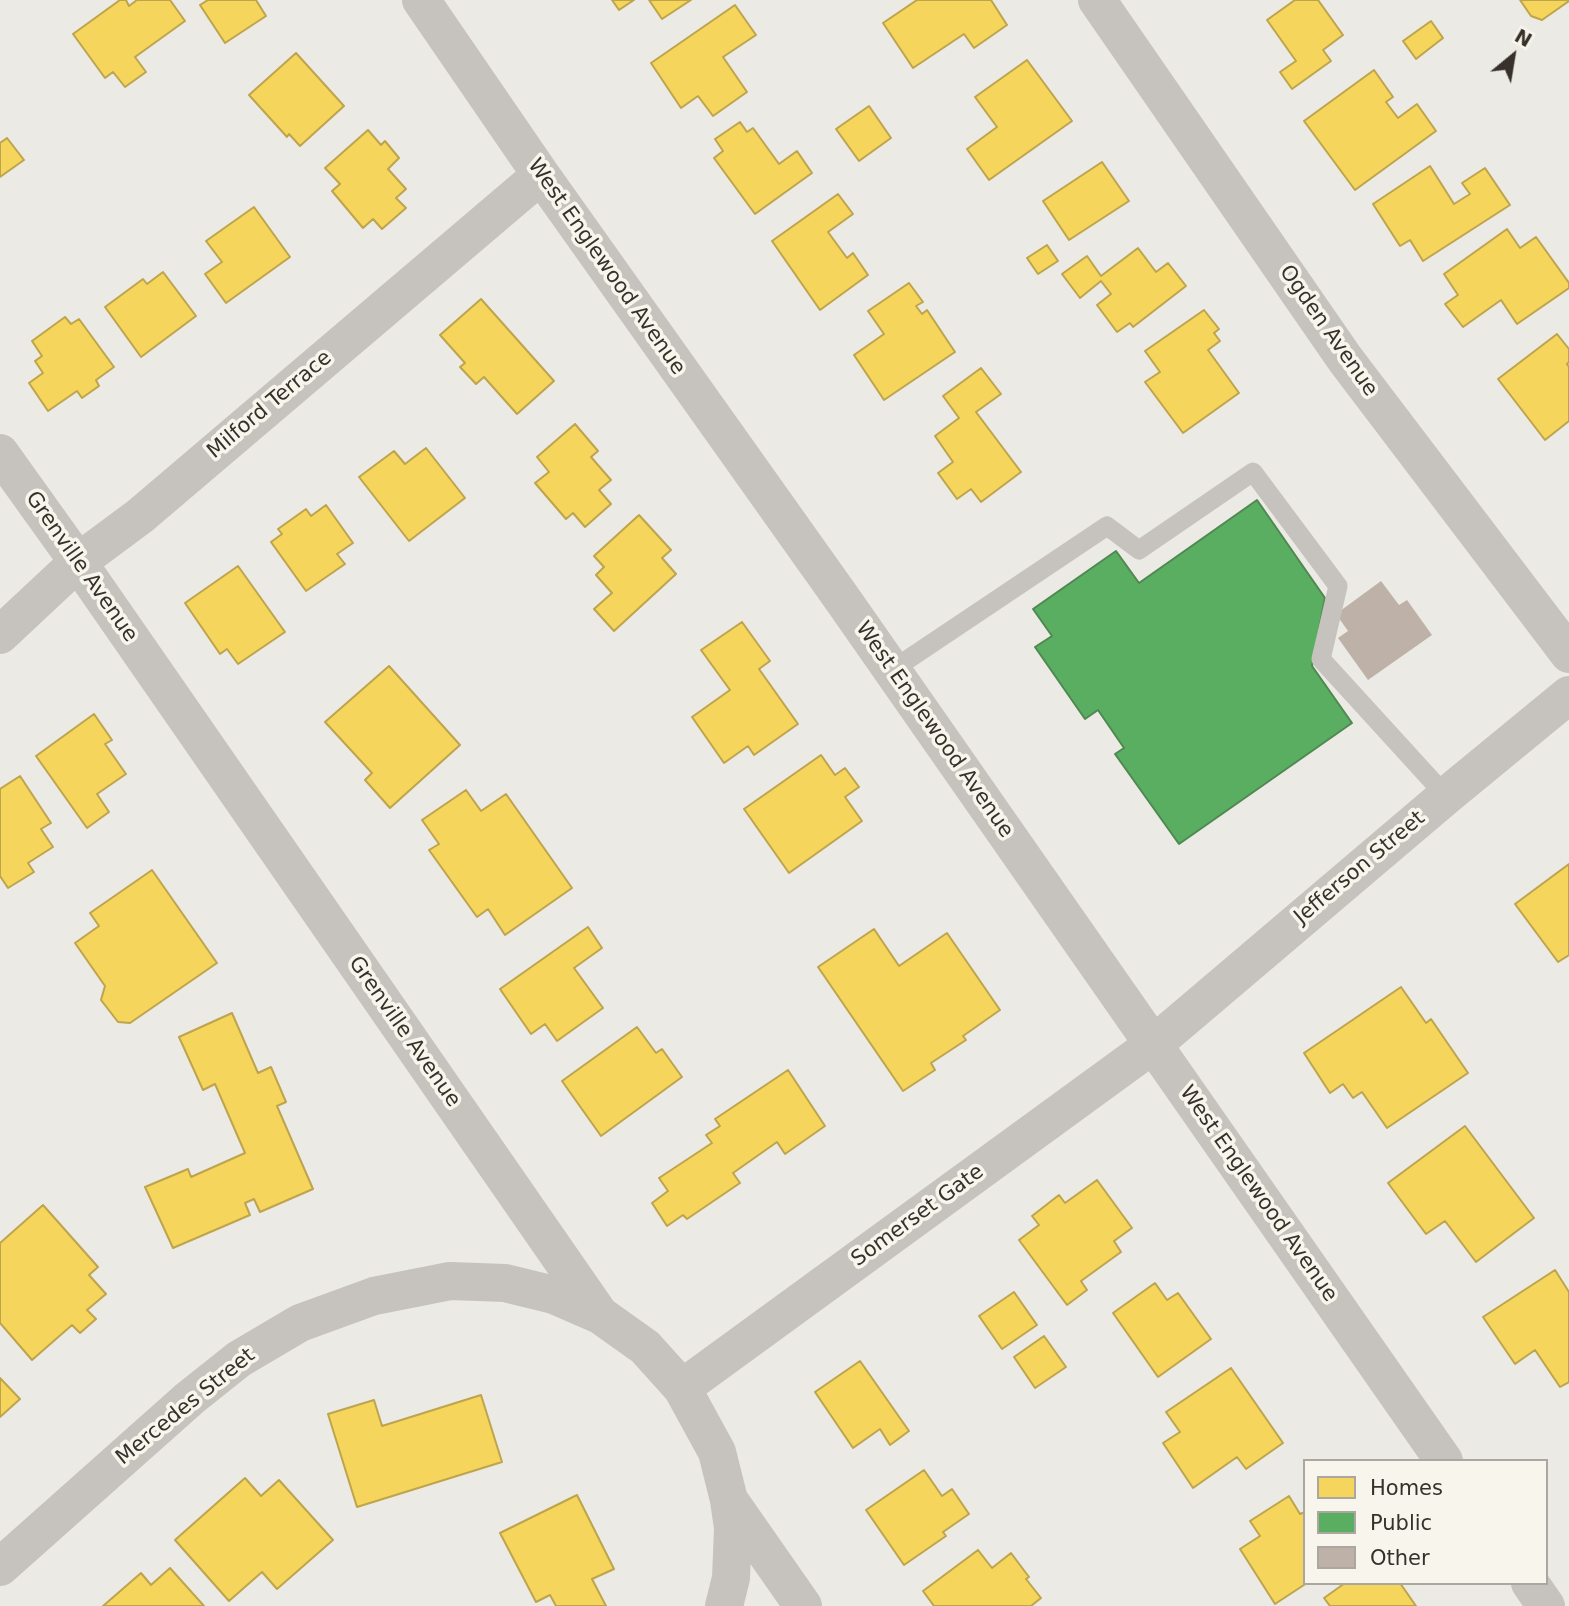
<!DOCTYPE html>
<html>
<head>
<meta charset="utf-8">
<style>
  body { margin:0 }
  #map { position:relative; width:1569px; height:1606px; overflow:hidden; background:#eceae4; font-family:"DejaVu Sans",sans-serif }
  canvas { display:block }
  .legend { position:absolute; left:1303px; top:1459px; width:245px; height:126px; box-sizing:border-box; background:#f8f5ec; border:2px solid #aba69f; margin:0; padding:9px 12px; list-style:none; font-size:21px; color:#37302b }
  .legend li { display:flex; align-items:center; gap:14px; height:35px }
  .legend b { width:35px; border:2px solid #aba69f }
  .north { position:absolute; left:1478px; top:21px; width:70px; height:70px; -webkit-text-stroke:5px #f8f5ec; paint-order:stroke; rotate:30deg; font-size:19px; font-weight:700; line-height:28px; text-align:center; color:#37302b }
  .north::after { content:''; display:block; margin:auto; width:24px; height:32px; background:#37302b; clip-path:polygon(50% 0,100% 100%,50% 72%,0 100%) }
</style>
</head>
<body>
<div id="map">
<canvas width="1569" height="1606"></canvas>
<ul class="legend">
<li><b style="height:19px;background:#f6d55c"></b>Homes</li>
<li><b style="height:19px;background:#5aae61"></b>Public</li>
<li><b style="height:19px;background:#beb1a8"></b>Other</li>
</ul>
<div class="north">N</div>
</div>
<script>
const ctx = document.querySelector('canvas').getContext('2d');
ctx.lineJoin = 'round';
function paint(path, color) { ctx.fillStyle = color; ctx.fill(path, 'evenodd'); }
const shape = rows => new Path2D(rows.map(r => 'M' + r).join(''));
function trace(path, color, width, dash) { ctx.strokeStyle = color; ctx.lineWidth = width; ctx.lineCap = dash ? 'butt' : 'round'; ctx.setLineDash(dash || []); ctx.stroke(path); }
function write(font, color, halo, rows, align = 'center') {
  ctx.font = font + ' "DejaVu Sans",sans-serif'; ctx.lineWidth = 7; ctx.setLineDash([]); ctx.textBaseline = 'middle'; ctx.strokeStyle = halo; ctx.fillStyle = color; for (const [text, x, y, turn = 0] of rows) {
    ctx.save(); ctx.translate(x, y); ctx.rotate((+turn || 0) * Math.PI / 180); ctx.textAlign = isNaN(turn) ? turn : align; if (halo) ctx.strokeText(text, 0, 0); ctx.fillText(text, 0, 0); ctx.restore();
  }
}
const homes = shape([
  [120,0,126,0,129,6,137,0,170,0,185,21,135,57,146,72,125,87,113,72,105,78,73,34,120,0],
  [208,0,256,0,266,16,225,43,200,5,208,0],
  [612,0,634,0,619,10,612,0],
  [649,0,691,0,662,19,649,0],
  [917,0,991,0,1007,25,974,48,964,34,913,68,883,23,917,0],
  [1295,0,1318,0,1343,35,1323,50,1331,61,1292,89,1280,72,1296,61,1267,20,1295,0],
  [1520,0,1569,0,1569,1,1542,20,1531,16,1520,0],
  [735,5,756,35,723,57,747,92,713,116,698,96,681,108,651,63,735,5],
  [1431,21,1443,38,1416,59,1403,41,1431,21],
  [296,53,344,106,300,146,289,134,287,137,249,95,296,53],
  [1027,60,1072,121,989,180,967,149,997,127,975,97,1027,60],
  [1374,70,1393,97,1386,102,1398,118,1417,104,1436,131,1355,190,1304,121,1374,70],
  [869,106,891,138,859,161,836,129,869,106],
  [740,122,747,132,753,128,779,164,797,151,812,173,755,214,714,158,723,151,715,139,740,122],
  [368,130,381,145,385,141,399,158,388,169,406,189,396,198,406,208,382,229,373,219,363,228,332,191,340,184,325,168,368,130],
  [7,138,24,160,0,177,0,143,7,138],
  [1102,162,1129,201,1069,240,1043,201,1102,162],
  [1430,166,1454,204,1470,194,1462,183,1485,168,1510,205,1423,261,1410,240,1400,246,1373,204,1430,166],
  [838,194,853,214,828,232,847,258,853,253,868,275,820,310,772,241,838,194],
  [254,207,290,257,226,303,205,274,222,262,206,241,254,207],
  [1507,229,1520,248,1536,237,1569,283,1569,288,1517,324,1501,300,1463,327,1445,304,1458,295,1444,274,1507,229],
  [1047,245,1058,261,1038,274,1027,258,1047,245],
  [1138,248,1156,272,1168,263,1186,286,1133,327,1130,323,1117,332,1097,305,1111,294,1101,281,1080,298,1062,274,1087,256,1101,276,1138,248],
  [163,272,196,316,141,357,105,307,143,279,147,284,163,272],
  [909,283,923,302,916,306,922,314,927,310,955,352,884,400,854,355,884,334,868,311,909,283],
  [481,299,554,381,517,414,484,377,476,384,460,367,465,363,440,335,481,299],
  [1204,310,1219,329,1214,333,1220,341,1208,350,1239,393,1183,433,1145,382,1160,372,1145,351,1204,310],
  [65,317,71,324,79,319,114,367,96,380,99,386,82,398,77,391,48,411,29,383,43,373,35,361,42,356,32,341,65,317],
  [1557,334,1569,349,1569,362,1567,364,1569,367,1569,421,1545,440,1498,379,1557,334],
  [981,368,1001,394,976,412,1021,472,981,502,971,489,957,499,938,473,953,462,935,436,959,418,943,396,981,368],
  [575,424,598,451,591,457,611,480,599,490,611,504,585,527,573,513,566,519,535,483,549,472,537,457,575,424],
  [426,448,465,498,409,541,359,477,394,451,405,464,426,448],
  [326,505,353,543,337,554,345,564,306,591,271,542,282,534,278,529,306,509,311,516,326,505],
  [639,515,671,550,662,558,676,574,614,631,594,609,612,593,596,575,604,567,594,556,639,515],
  [238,566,285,632,238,664,227,649,220,654,185,603,238,566],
  [742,622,770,661,759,669,798,724,754,755,748,746,724,763,692,717,730,690,701,650,742,622],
  [389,666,460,745,390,808,365,780,372,773,325,722,389,666],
  [94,714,112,740,105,744,126,774,97,794,109,812,87,828,36,756,94,714],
  [821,755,835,775,845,768,859,787,845,797,862,821,789,873,744,809,821,755],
  [20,776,51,823,41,829,53,847,28,863,34,872,8,888,0,876,0,789,20,776],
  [466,790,481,811,506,794,572,888,505,935,488,909,477,917,429,850,439,844,422,820,466,790],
  [1569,864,1569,955,1558,962,1515,904,1569,864],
  [152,870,217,963,130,1023,118,1022,101,1000,105,986,75,943,99,926,90,913,152,870],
  [588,927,602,948,574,968,603,1008,557,1041,545,1024,531,1034,500,989,588,927],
  [874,929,899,966,947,933,1000,1010,963,1036,966,1040,931,1063,935,1070,903,1091,818,967,874,929],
  [1401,987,1426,1023,1431,1019,1468,1073,1387,1128,1362,1092,1353,1098,1343,1084,1330,1093,1304,1053,1401,987],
  [232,1013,258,1073,271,1067,286,1102,277,1106,313,1189,260,1212,254,1199,245,1203,250,1215,173,1248,145,1187,188,1169,191,1177,245,1153,215,1084,203,1090,179,1037,232,1013],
  [637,1027,656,1053,662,1049,682,1077,601,1136,562,1081,637,1027],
  [788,1070,825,1126,785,1154,777,1142,733,1173,740,1183,687,1219,683,1215,667,1226,652,1203,668,1191,659,1178,712,1143,706,1135,720,1126,715,1119,788,1070],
  [1465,1126,1534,1218,1476,1262,1445,1221,1426,1234,1388,1183,1465,1126],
  [1097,1180,1132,1228,1114,1241,1121,1252,1081,1281,1087,1290,1067,1305,1019,1240,1039,1225,1032,1216,1059,1195,1065,1203,1097,1180],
  [43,1205,98,1267,89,1275,106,1294,87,1310,96,1319,80,1333,72,1325,32,1360,0,1323,0,1243,43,1205],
  [1555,1270,1569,1292,1569,1382,1560,1387,1535,1350,1515,1364,1483,1317,1555,1270],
  [1155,1283,1167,1300,1178,1293,1211,1339,1158,1377,1113,1313,1155,1283],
  [1014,1292,1037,1325,1002,1349,979,1316,1014,1292],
  [1044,1336,1066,1367,1035,1388,1014,1357,1044,1336],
  [860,1361,909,1431,890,1445,880,1429,853,1448,815,1392,860,1361],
  [1231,1368,1283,1443,1246,1469,1237,1457,1193,1488,1163,1443,1180,1432,1166,1412,1231,1368],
  [0,1378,20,1399,0,1417,0,1378],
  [481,1395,502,1462,357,1507,328,1414,374,1400,382,1426,481,1395],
  [924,1470,942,1496,952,1489,969,1514,943,1532,946,1536,904,1565,866,1510,924,1470],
  [245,1478,261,1496,279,1480,333,1540,277,1589,262,1572,229,1601,175,1540,245,1478],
  [577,1495,614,1569,592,1579,606,1606,556,1606,550,1595,536,1602,500,1533,577,1495],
  [1289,1496,1300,1514,1305,1512,1305,1583,1307,1583,1275,1604,1240,1549,1260,1536,1250,1521,1289,1496],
  [978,1550,992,1568,1011,1553,1029,1577,1026,1579,1041,1598,1031,1606,934,1606,923,1591,978,1550],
  [170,1568,204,1606,103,1606,141,1573,151,1585,170,1568],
  [1345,1583,1400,1583,1416,1606,1330,1606,1324,1598,1345,1583]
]);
paint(homes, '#f6d55c');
trace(homes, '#bda44d', 2);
const public = shape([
  [1257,500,1325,598,1312,666,1352,723,1179,844,1115,754,1124,748,1098,710,1085,719,1035,647,1052,636,1033,609,1116,551,1139,583,1257,500]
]);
paint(public, '#5aae61');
trace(public, '#508851', 2);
paint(shape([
  [1381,581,1399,605,1407,600,1432,635,1368,680,1338,638,1348,631,1336,614]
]), '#beb1a8');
trace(shape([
  [892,670,1107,526,1139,550,1253,472,1338,586,1321,659,1446,796]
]), '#c6c2bd', 19);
trace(shape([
  [421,0,541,175,843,600,1444,1461],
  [1097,0,1345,359,1569,654],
  [0,453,78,562,600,1315,645,1347,682,1388,717,1452,729,1500,803,1606],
  [0,635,78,562,140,516,541,175],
  [682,1388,1154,1044,1446,796,1569,695],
  [0,1567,190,1398,239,1359,300,1323,374,1296,450,1281,505,1283,554,1295,600,1315],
  [1530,1583,1546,1606],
  [724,1606,731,1578,733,1528,729,1500]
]), '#c6c2bd', 38);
write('21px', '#37302b', '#f8f5ec', [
  ["West Englewood Avenue",606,267,55],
  ["Ogden Avenue",1328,331,55],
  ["Milford Terrace",270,405,-40],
  ["Grenville Avenue",81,567,55],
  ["West Englewood Avenue",934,730,55],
  ["Jefferson Street",1360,868,-40],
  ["Grenville Avenue",404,1032,55],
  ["West Englewood Avenue",1258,1194,55],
  ["Somerset Gate",918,1216,-36],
  ["Mercedes Street",186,1407,-39]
]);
</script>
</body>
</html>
